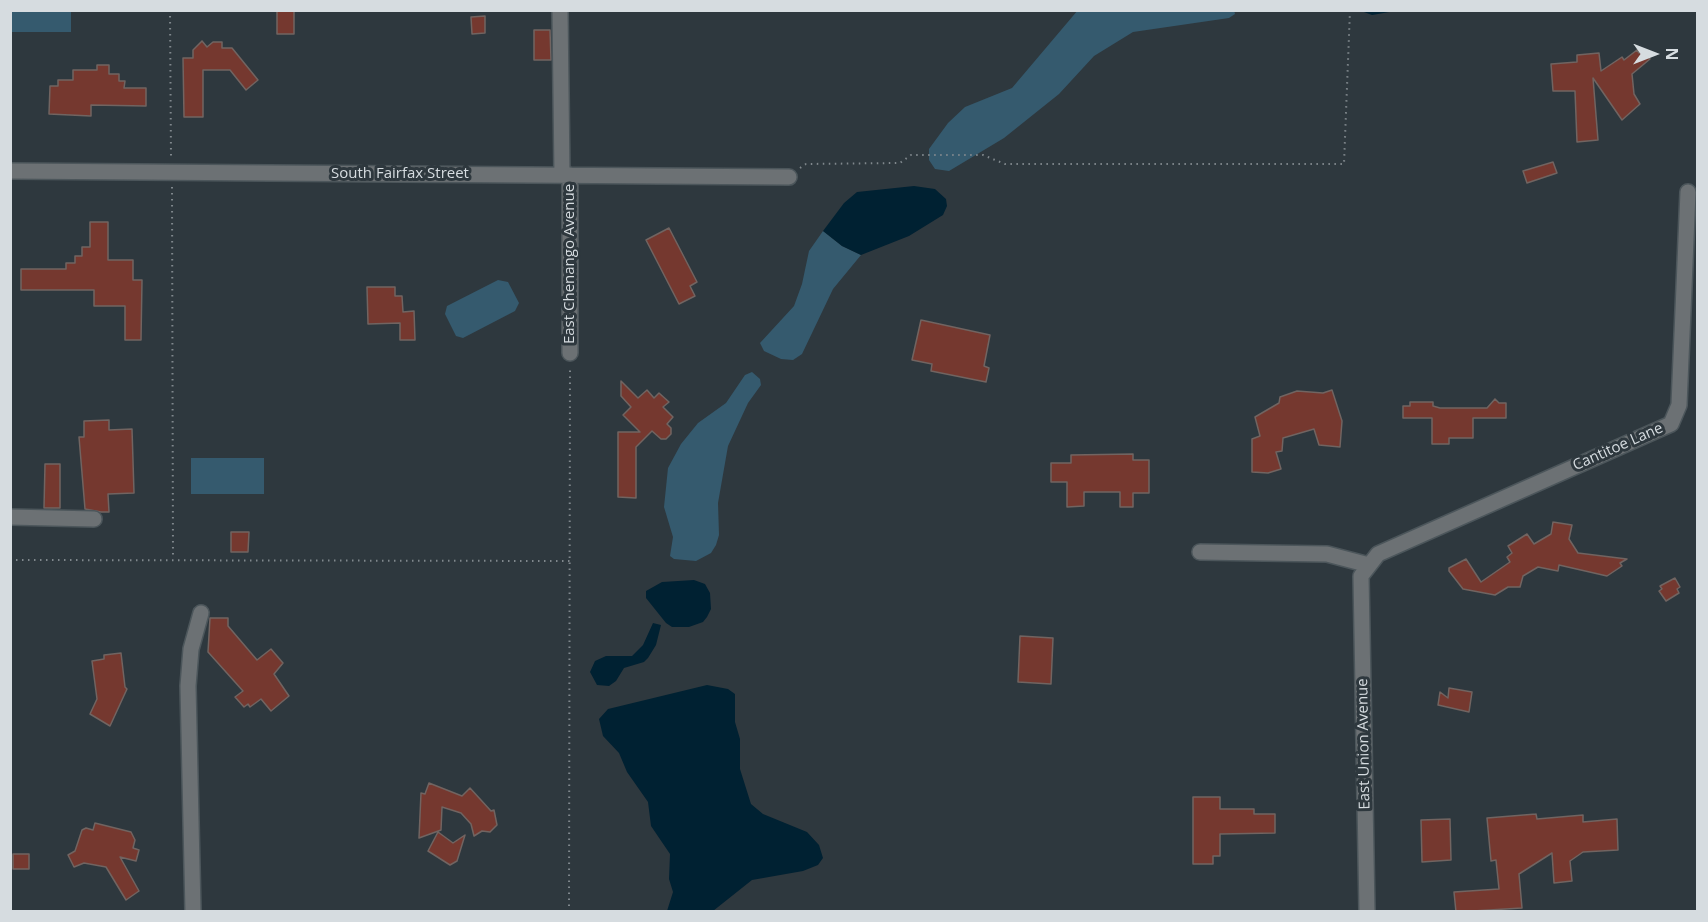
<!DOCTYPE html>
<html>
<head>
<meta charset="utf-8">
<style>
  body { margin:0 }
  #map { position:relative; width:1708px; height:922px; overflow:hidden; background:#2e383e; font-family:"Open Sans",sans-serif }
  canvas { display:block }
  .frame { position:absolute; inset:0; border:12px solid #d6dce0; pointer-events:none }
  .north { position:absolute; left:1624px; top:24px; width:60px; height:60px; -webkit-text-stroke:4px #2e383e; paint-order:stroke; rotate:90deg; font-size:16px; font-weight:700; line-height:24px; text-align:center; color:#d6dce0 }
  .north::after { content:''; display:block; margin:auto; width:21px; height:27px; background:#d6dce0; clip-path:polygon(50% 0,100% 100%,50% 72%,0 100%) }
</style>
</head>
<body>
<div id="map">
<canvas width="1708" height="922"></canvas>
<div class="frame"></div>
<div class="north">N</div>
</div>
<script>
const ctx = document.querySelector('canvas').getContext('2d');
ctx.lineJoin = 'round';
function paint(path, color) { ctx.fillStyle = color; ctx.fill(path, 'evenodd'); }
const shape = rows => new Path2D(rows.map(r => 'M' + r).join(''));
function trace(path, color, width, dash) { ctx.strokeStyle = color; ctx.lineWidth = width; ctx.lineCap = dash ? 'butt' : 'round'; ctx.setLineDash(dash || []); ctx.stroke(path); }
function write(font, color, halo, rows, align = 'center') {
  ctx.font = font + ' "Open Sans",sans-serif'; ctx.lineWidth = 6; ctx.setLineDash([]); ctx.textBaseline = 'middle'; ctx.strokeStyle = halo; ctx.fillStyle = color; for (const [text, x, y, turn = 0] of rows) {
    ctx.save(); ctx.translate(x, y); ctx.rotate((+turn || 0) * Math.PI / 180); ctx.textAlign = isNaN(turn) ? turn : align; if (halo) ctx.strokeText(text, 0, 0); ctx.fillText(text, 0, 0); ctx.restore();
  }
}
paint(shape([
  [1078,10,1234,10,1235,14,1229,18,1133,32,1094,56,1059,94,1004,138,949,171,935,169,929,160,929,149,948,123,965,107,1012,88],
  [10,11,71,11,71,32,11,32],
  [823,231,842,246,861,255,833,289,802,354,793,360,781,359,764,351,760,343,794,306,802,284,809,251],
  [498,280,508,282,519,303,515,311,463,338,456,336,445,314,447,306],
  [752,372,760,379,761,385,748,403,728,446,718,503,719,535,716,545,711,553,696,561,674,559,670,556,673,537,664,507,668,468,681,444,698,423,726,403,745,375],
  [191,458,264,458,264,494,191,494]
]), '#355a6e');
paint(shape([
  [914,186,935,189,946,199,947,206,943,215,909,236,861,255,842,246,823,231,844,203,857,192],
  [694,580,705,584,710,593,711,609,707,617,703,622,689,627,672,627,666,623,646,598,646,591,662,582],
  [653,623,661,625,656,645,648,658,644,662,624,668,616,681,609,686,597,685,590,672,595,661,606,656,632,656,643,645],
  [707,685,728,689,735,694,735,722,740,739,740,769,751,804,763,814,807,832,819,845,823,858,818,865,803,871,752,880,713,911,667,911,673,892,669,879,670,854,651,826,648,802,627,772,619,753,603,736,599,719,608,709]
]), '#002132');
trace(shape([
  [1364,10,1372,13,1389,10]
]), '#002132', 4);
const building = shape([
  [277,10,294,10,294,34,277,34,277,10],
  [485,16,485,33,472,34,471,17,485,16],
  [534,30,550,30,551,60,534,60,534,30],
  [202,41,207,47,213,42,222,42,222,48,232,48,258,80,246,90,230,70,203,70,203,117,184,117,183,58,193,58,193,50,202,41],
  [1637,50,1639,53,1644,50,1650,59,1632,74,1634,94,1640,104,1622,120,1593,78,1598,140,1577,142,1575,91,1553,91,1551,64,1577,62,1577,55,1599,53,1601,71,1622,57,1624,60,1637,50],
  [97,65,109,65,109,74,119,74,119,81,125,81,124,88,146,88,146,106,91,105,91,116,49,114,50,86,58,86,58,80,73,80,73,70,97,70,97,65],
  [1553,162,1557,173,1527,183,1523,171,1553,162],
  [90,222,108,222,108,260,133,260,133,280,142,280,141,340,125,340,125,306,94,306,94,290,21,290,21,269,66,269,66,263,75,263,75,256,82,256,82,247,90,247,90,222],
  [669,228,697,282,690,286,695,296,679,304,646,240,669,228],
  [367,287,395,287,395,296,402,296,403,312,414,311,415,340,400,340,400,323,368,324,367,287],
  [921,320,990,335,984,366,989,368,986,382,931,371,932,364,912,360,921,320],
  [621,381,638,398,647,390,654,398,659,393,669,402,663,407,673,417,667,424,671,428,671,434,666,439,661,439,652,431,636,447,636,498,618,497,618,432,640,432,623,415,631,407,621,396,621,381],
  [1332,390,1342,421,1340,447,1319,445,1314,429,1283,438,1282,451,1276,452,1281,469,1268,473,1252,472,1252,439,1260,436,1255,417,1279,403,1280,397,1297,391,1323,393,1332,390],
  [1495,399,1499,403,1506,403,1506,418,1473,418,1473,438,1449,438,1449,444,1432,444,1432,418,1403,418,1403,406,1410,406,1410,402,1433,402,1433,406,1440,408,1487,408,1495,399],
  [109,420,109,430,132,429,134,493,108,494,109,512,101,512,85,509,79,437,84,437,84,421,109,420],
  [1133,454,1133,460,1149,460,1149,493,1133,493,1133,507,1120,507,1120,492,1084,492,1084,506,1067,507,1067,482,1051,482,1051,463,1071,463,1071,455,1133,454],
  [45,464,60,464,60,508,44,508,45,464],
  [1553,522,1572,525,1569,539,1578,553,1627,559,1620,563,1622,566,1607,576,1559,565,1558,571,1538,567,1523,576,1520,587,1508,587,1495,595,1463,589,1449,571,1449,568,1466,559,1481,582,1510,562,1507,557,1512,553,1508,546,1527,534,1534,544,1551,534,1553,522],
  [231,532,249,532,248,552,231,552,231,532],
  [1675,578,1680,587,1677,589,1679,593,1666,601,1659,591,1662,589,1660,586,1675,578],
  [210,618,228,618,228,626,257,660,271,649,283,663,274,674,289,696,271,711,261,699,250,707,248,704,244,707,235,697,243,691,208,652,210,618],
  [1020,636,1053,638,1051,684,1018,682,1020,636],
  [121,653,125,687,127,689,110,726,90,714,97,699,92,661,104,659,104,655,121,653],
  [1449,688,1472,692,1469,712,1438,705,1440,692,1448,698,1449,688],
  [429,783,462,796,470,788,491,811,494,810,497,825,490,832,482,831,474,836,471,824,461,813,442,807,441,830,419,838,421,793,425,794,429,783],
  [1193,797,1220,797,1220,809,1254,809,1254,814,1275,814,1275,833,1220,834,1220,856,1213,856,1213,864,1193,864,1193,797],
  [1536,814,1537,819,1583,815,1583,822,1617,819,1618,850,1583,852,1570,861,1572,881,1554,883,1552,853,1519,874,1522,908,1456,912,1454,892,1499,889,1496,860,1491,861,1487,818,1536,814],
  [1450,819,1451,860,1422,862,1421,820,1450,819],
  [95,823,131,832,135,840,133,848,139,850,136,861,120,857,139,891,126,900,106,867,84,863,74,867,68,855,75,851,82,830,86,828,93,830,95,823],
  [438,832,453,843,465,835,457,861,450,865,428,851,438,832],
  [13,854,29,854,29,869,13,869,13,854]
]);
paint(building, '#75382f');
trace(building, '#716461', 1.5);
const minor = shape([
  [560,10,562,175],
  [10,171,789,177],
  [570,175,570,353],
  [10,517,94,519],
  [1200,552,1327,554,1369,565],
  [193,912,188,686,191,649,201,613],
  [1367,912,1361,576,1378,554,1671,424,1679,405,1688,192]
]);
trace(minor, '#4c565b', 18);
trace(shape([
  [170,10,171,157],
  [800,168,806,164,900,163,911,155,983,155,1005,164,1344,164,1350,10],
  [172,187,173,559],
  [10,560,570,561],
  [569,912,570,368]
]), '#80888d', 2, [1.5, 4.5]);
trace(minor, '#6c7174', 15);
write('15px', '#d6dce0', '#2e383e', [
  ["South Fairfax Street",400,174],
  ["East Chenango Avenue",570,264,-90],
  ["Cantitoe Lane",1618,447,-24],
  ["East Union Avenue",1364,744,-91]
]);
</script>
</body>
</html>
